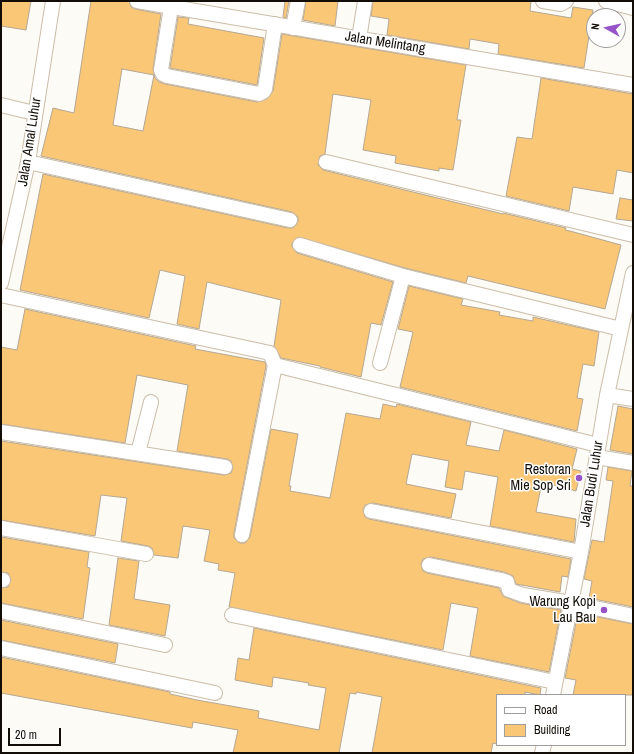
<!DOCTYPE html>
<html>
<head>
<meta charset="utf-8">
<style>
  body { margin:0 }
  #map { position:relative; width:634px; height:754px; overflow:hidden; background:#fdfbf6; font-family:"Archivo Narrow",sans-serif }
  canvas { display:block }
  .frame { position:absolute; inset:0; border:2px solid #120d07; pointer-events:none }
  .legend { position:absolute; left:496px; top:694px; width:130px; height:52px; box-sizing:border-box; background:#fff; border:1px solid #a09e9c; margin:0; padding:5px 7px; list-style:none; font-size:12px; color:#120d07 }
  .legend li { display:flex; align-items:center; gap:8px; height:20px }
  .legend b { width:20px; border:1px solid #a09e9c }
  .north { position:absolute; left:586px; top:8px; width:40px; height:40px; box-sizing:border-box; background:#fff; border:1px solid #a09e9c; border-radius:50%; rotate:278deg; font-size:11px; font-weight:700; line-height:16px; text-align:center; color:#120d07 }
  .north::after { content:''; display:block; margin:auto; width:14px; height:18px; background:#9754c9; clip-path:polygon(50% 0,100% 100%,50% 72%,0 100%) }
  .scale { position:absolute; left:8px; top:728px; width:53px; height:18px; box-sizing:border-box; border:2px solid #120d07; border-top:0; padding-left:5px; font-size:12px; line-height:14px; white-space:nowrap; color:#120d07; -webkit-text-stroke:3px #fff; paint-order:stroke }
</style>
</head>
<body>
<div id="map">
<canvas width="634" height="754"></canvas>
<div class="frame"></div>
<ul class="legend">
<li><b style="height:5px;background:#fff"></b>Road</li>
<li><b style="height:11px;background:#fac776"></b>Building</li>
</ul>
<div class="north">N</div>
<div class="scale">20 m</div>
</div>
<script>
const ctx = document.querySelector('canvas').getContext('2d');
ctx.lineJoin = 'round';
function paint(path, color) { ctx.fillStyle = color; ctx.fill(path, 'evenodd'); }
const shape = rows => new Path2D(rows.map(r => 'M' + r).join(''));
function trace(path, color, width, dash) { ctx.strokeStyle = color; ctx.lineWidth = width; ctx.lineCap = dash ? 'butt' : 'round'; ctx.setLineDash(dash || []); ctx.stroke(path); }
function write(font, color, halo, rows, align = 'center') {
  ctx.font = font + ' "Archivo Narrow",sans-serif'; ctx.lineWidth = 3; ctx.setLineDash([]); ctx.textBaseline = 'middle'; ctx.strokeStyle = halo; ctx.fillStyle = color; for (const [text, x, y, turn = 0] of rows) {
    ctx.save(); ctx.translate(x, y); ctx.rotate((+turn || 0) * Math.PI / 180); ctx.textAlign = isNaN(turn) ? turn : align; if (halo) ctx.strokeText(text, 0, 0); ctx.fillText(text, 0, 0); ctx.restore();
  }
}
const building = shape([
  [1,1,31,1,26,30,1,26,1,1],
  [91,1,129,1,131,7,135,9,161,14,153,69,155,78,159,82,165,84,257,102,267,99,273,91,282,34,466,65,457,120,461,120,453,170,439,168,439,171,395,163,396,156,363,150,371,100,333,94,325,154,320,156,318,165,323,170,503,214,503,213,566,228,565,230,570,231,621,245,605,309,468,276,466,283,405,268,298,237,292,243,292,247,297,253,393,282,381,325,371,323,361,377,320,367,320,366,281,358,274,346,281,300,207,282,199,329,177,324,185,276,160,270,149,318,20,290,43,174,288,228,293,228,298,222,298,217,292,212,41,156,53,108,74,113,91,1],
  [122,69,154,75,143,131,113,125,122,69],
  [285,1,289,1,286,18,283,17,285,1],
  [306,1,338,1,335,26,303,20,306,1],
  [373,1,531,1,530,11,571,18,573,7,593,10,584,68,498,54,499,44,470,39,469,49,387,35,389,19,371,16,373,1],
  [178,17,189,18,188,24,264,38,257,85,170,68,178,17],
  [541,78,633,94,633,173,617,170,613,194,573,187,569,211,506,196,517,137,532,139,541,78],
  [620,198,633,200,633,221,616,219,620,198],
  [409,286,463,299,461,305,500,312,499,315,533,321,533,317,599,332,594,366,583,364,577,398,583,399,577,431,400,387,413,332,398,329,409,286],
  [25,309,196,346,195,349,265,362,266,366,234,533,234,538,240,543,245,543,250,537,271,429,298,434,289,486,291,486,290,491,330,498,346,413,380,419,383,404,396,407,397,404,471,422,466,445,499,451,504,430,577,449,572,469,581,471,576,491,542,482,536,512,576,519,574,542,490,526,498,477,465,471,462,490,445,487,449,461,412,454,406,484,456,494,451,518,373,503,365,505,363,510,365,517,369,519,571,559,568,577,562,576,560,592,516,584,513,576,504,572,431,557,423,559,421,564,423,571,427,573,499,588,503,596,520,603,561,610,549,672,470,656,478,608,451,603,443,650,229,607,235,573,218,570,219,564,204,561,210,530,183,526,178,558,154,555,152,548,148,546,121,541,127,498,101,495,95,536,1,520,1,441,224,475,231,473,233,468,231,461,227,459,177,451,188,385,137,375,125,443,1,424,1,347,17,350,25,309],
  [618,406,633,409,633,454,610,450,618,406],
  [608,467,632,471,630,486,633,486,633,607,589,598,592,581,584,579,592,540,604,542,613,481,606,480,608,467],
  [1,537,89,552,87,567,90,568,83,619,1,603,1,588,8,587,11,580,8,573,1,572,1,537],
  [118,558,139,561,134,599,170,605,165,636,109,625,118,558],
  [578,613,633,624,633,695,573,695,576,680,565,678,578,613],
  [1,620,118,644,115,663,1,640,1,620],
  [254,628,541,688,540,695,525,692,525,695,497,695,497,744,493,743,491,753,372,753,382,697,356,692,356,694,350,693,339,753,233,753,238,730,193,722,192,728,1,693,1,657,170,692,170,694,197,700,259,711,258,718,319,730,326,688,308,685,309,683,273,677,272,687,235,680,238,658,249,660,254,628]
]);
paint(building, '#fac776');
trace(building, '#b4a793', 1);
const minor = shape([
  [137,1,633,85],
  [543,1,561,4,566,1],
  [606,1,633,8],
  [171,7,161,70,163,74,167,76,259,94,263,92,265,89,275,24],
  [293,28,298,1],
  [359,39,365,1],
  [1,105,34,113],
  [28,162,290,220],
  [326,162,633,235],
  [300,245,403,276,380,363],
  [403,276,621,329],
  [1,283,28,162,53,1],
  [1,295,270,353,275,365,242,535],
  [275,365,598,445],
  [607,395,633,399],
  [1,432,225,467],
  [138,453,151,402],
  [597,457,633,463],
  [371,511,581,552],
  [1,528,146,554],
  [429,565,501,580,507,582,509,590,523,595,571,603,633,616],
  [1,580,3,580],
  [1,611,165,645],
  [232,615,555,682],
  [1,648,215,693],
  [553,695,581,552,607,395,633,273],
  [542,753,544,745]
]);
trace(minor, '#cbbda9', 16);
trace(minor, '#fff', 14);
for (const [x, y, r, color] of [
  [579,478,4,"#9754c9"],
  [604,610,4,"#9754c9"]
]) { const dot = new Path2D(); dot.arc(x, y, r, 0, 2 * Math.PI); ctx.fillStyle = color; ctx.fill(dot); trace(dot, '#fff', 1.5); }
write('14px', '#120d07', '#fff', [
  ["Jalan Melintang",385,43,9],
  ["Jalan Amal Luhur",30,142,-81],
  ["Jalan Budi Luhur",592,484,-81]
]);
write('14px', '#120d07', '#fff', [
  ["Restoran",571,470],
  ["Mie Sop Sri",571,486],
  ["Warung Kopi",596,602],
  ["Lau Bau",596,618]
], 'right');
</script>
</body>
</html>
